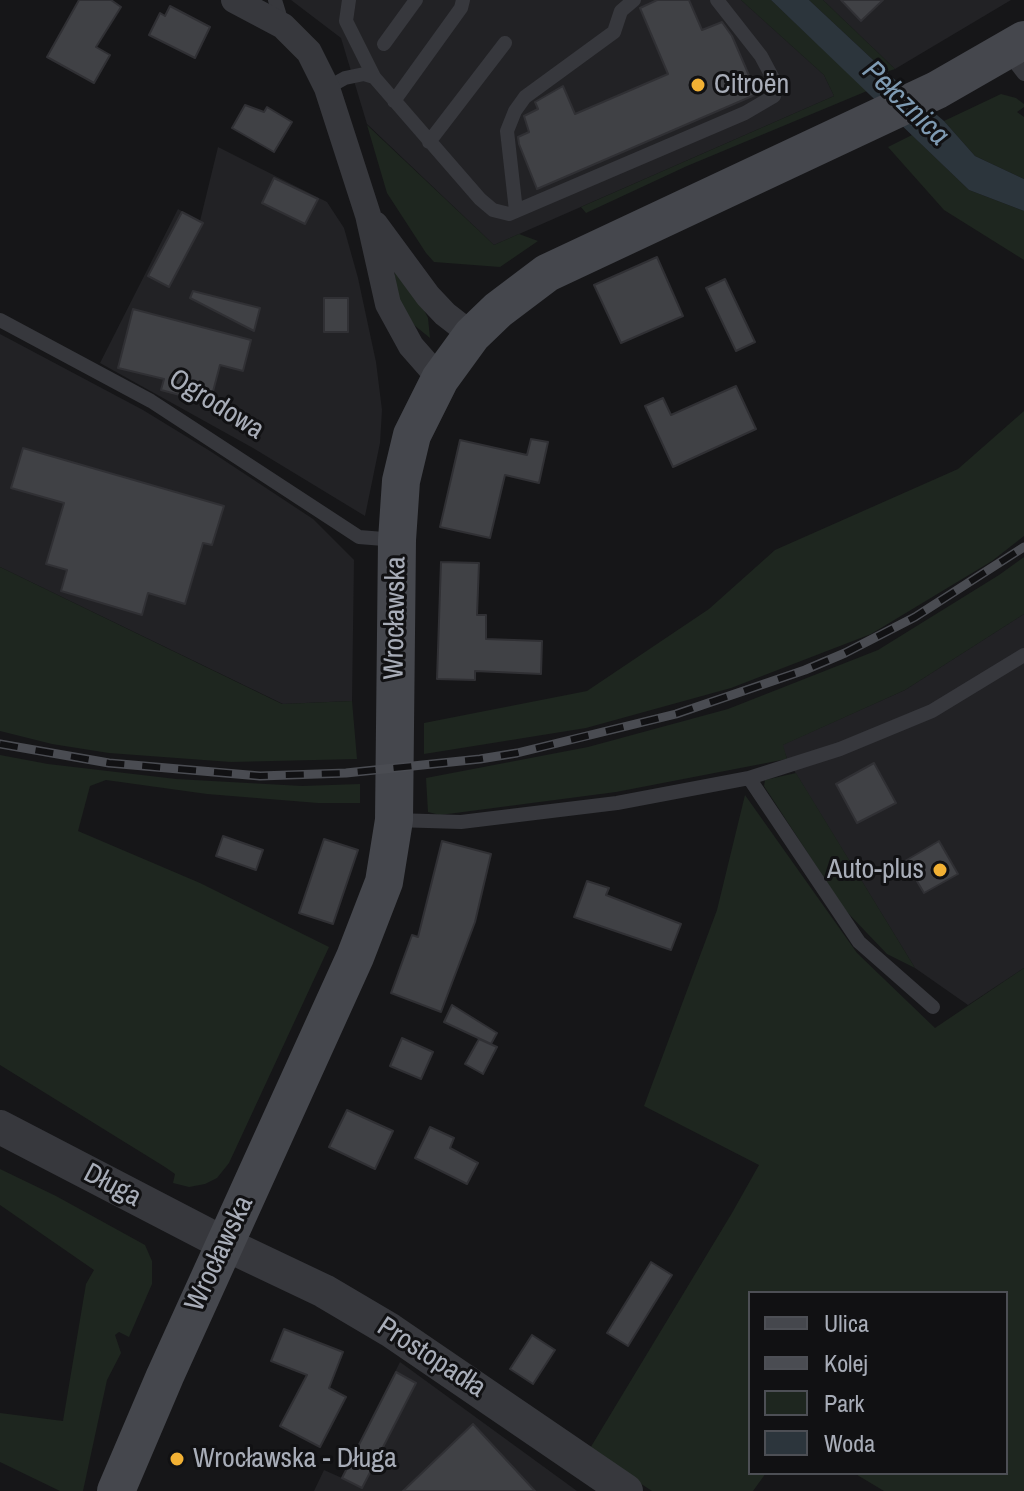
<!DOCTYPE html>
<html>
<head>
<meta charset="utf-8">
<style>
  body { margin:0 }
  #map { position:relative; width:1024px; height:1491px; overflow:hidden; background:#161618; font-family:"Archivo Narrow",sans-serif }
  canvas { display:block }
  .legend { position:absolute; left:748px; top:1291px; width:260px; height:184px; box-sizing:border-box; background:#111113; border:2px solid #4d4f55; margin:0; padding:10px 14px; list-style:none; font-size:24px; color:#a8adb8 }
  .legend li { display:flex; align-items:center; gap:16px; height:40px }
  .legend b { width:40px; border:2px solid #4d4f55 }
</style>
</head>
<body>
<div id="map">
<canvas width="1024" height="1491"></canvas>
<ul class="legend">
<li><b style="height:10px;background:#45474d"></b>Ulica</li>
<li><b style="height:10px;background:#4a4c52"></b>Kolej</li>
<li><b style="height:22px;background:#1e261f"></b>Park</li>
<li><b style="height:22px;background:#2c353c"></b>Woda</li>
</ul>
</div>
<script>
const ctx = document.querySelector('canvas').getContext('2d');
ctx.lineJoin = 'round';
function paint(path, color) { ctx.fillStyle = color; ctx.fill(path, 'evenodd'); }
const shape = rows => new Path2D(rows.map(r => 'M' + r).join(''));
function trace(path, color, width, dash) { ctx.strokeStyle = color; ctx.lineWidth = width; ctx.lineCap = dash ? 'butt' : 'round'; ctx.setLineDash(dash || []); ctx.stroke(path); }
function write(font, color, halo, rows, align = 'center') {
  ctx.font = font + ' "Archivo Narrow",sans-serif'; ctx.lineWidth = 6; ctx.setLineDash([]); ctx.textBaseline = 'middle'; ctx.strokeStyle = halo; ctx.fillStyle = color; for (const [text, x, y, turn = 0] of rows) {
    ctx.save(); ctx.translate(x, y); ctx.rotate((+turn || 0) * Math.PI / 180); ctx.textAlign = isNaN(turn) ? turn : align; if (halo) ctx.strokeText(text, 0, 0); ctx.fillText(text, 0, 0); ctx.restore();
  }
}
paint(shape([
  [291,0,741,0,824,75,834,96,494,245,367,124,341,38],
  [823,0,1011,0,895,69],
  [218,147,327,202,344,228,358,278,376,362,382,410,380,443,365,516,253,448,100,363,178,209,200,221],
  [0,334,143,410,210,451,313,519,354,560,352,701,283,704,0,567],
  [1024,614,1024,968,968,1005,915,968,787,759,782,745,905,690],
  [400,1362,577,1491,314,1491,324,1470,342,1478]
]), '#222225');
paint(shape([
  [741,0,771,0,867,91,687,166,586,213,581,207,834,96,824,75],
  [809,0,823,0,895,69,886,72],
  [1001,94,1016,98,1024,104,1024,107,1017,112,1024,117,1024,179,975,156,944,121],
  [367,125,494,245,519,234,538,241,500,267,434,262,426,253,387,193],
  [912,135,969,190,1024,211,1024,260,944,210,888,147],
  [394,269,415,292,428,318,430,338,414,325,398,300],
  [1024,411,1024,536,992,561,871,634,731,688,586,728,424,754,424,723,587,691,709,609,775,550,958,469],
  [1024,557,1024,614,905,690,783,745,787,759,616,792,440,815,428,812,426,778,588,747,728,709,878,650,999,575],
  [0,567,282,704,352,701,357,759,231,762,109,753,52,744,0,731],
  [0,755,48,764,176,779,302,786,360,784,360,803,318,803,207,794,106,780,90,786,78,831,200,883,329,947,229,1163,217,1178,205,1184,189,1187,173,1183,175,1174,165,1167,0,1065],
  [796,773,915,968,887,954,845,910,764,786,765,780],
  [745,795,857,953,935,1028,1024,968,1024,1491,884,1491,854,1473,1006,1473,1006,1293,750,1293,750,1473,766,1473,753,1491,652,1491,589,1450,732,1213,759,1165,644,1106,717,910],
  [0,1169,56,1196,145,1245,152,1261,152,1284,129,1337,119,1332,115,1335,121,1353,107,1380,83,1491,60,1491,0,1462,0,1413,63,1421,86,1284,94,1270,0,1205]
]), '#1e261f');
paint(shape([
  [771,0,809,0,886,72,944,121,975,156,1024,179,1024,211,969,190]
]), '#2c353c');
const building = shape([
  [79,0,111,0,121,7,96,47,110,55,94,83,47,57,79,0],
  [657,0,689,0,702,30,722,22,732,36,757,94,537,189,519,144,518,137,529,132,524,116,538,109,535,102,563,86,575,114,668,74,640,8,657,0],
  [841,0,883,0,861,21,841,0],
  [170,6,210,27,195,58,149,35,160,13,165,16,170,6],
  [245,105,264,112,267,107,292,122,274,152,232,128,245,105],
  [274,178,318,199,305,224,262,203,274,178],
  [182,212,203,223,169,287,148,276,182,212],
  [657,257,683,316,621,343,594,285,657,257],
  [725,279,755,342,736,351,706,288,725,279],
  [193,291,260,308,254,331,190,298,193,291],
  [324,298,348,298,348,332,324,332,324,298],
  [133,309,251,340,243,371,220,365,210,403,161,390,164,379,118,368,133,309],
  [736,386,756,429,673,467,645,406,663,398,671,415,736,386],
  [531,439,548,442,539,483,505,475,490,538,440,527,460,440,527,455,531,439],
  [23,448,224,506,212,545,203,543,185,604,148,593,142,615,61,591,67,570,46,564,64,503,11,488,23,448],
  [441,562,479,563,477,615,486,615,486,639,542,641,541,674,475,671,475,680,437,679,441,562],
  [874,763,896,803,857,823,836,784,874,763],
  [223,836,263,850,256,870,216,856,223,836],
  [324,839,358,850,333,924,299,913,324,839],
  [442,841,491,854,475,922,441,1012,391,993,412,935,418,937,442,841],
  [939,841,958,874,924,893,905,861,939,841],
  [587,881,609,888,606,895,681,924,671,950,574,917,587,881],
  [452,1005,497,1033,491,1044,444,1022,452,1005],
  [402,1038,433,1052,421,1079,390,1066,402,1038],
  [479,1039,497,1047,483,1074,465,1064,479,1039],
  [347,1110,393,1131,375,1169,329,1147,347,1110],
  [430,1127,454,1138,450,1148,478,1163,467,1184,415,1158,430,1127],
  [651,1262,672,1275,628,1346,607,1333,651,1262],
  [284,1329,343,1352,329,1388,346,1397,320,1447,280,1426,307,1375,271,1361,284,1329],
  [532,1335,555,1350,533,1384,510,1369,532,1335],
  [396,1372,416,1383,362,1488,342,1478,396,1372],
  [473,1424,535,1491,403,1491,473,1424]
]);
paint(building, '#404145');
trace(building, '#303034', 2);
trace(shape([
  [275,0,283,26],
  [349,0,346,21,374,77],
  [384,44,416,0],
  [1007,52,1024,74],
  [327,88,345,78,364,74,374,77,480,199,493,210,509,214,745,113,774,96,777,86,761,56,717,0],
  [394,101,461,8,463,0],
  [429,142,505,43],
  [516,211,507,131,515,111,525,97,614,32,621,11,634,0],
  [0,320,151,401,359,537,396,540],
  [749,778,859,942,933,1007],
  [394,820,461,822,617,803,749,778,840,749,932,711,1024,655]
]), '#37383d', 14);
trace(shape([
  [234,0,283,26,309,52,327,88,368,215,388,304,411,346,440,379],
  [375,224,428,296,445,314,472,335]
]), '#37383d', 26);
trace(shape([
  [0,1127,225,1244,324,1291,390,1330,626,1491]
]), '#37383d', 34);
trace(shape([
  [116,1491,165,1376,355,957,384,882,394,820,397,540,401,481,412,435,440,379,472,335,498,310,547,273,937,90,1024,40]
]), '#45474d', 38);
const rail = shape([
  [0,744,109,763,260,776,346,773,480,759,517,753,676,714,805,670,845,653,915,617,1024,547]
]);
trace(rail, '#4a4c52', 9);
trace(rail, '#111113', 6, [18]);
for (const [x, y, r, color] of [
  [698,85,8,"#f2b134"],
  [940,870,8,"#f2b134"],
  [177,1459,8,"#f2b134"]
]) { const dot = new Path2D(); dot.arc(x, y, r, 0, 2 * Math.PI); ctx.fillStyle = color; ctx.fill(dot); trace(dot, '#111113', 3); }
write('28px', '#a8adb8', '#111113', [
  ["Citroën",714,85],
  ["Auto-plus",924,870,"right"],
  ["Wrocławska - Długa",193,1459]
], 'left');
write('28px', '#a8adb8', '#111113', [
  ["Ogrodowa",216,405,32],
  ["Wrocławska",396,618,-89],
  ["Długa",112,1186,28],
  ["Wrocławska",220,1254,-65],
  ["Prostopadła",431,1358,33]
]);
write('italic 30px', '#7f9bb3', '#111113', [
  ["Pełcznica",905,104,44]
]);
</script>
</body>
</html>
